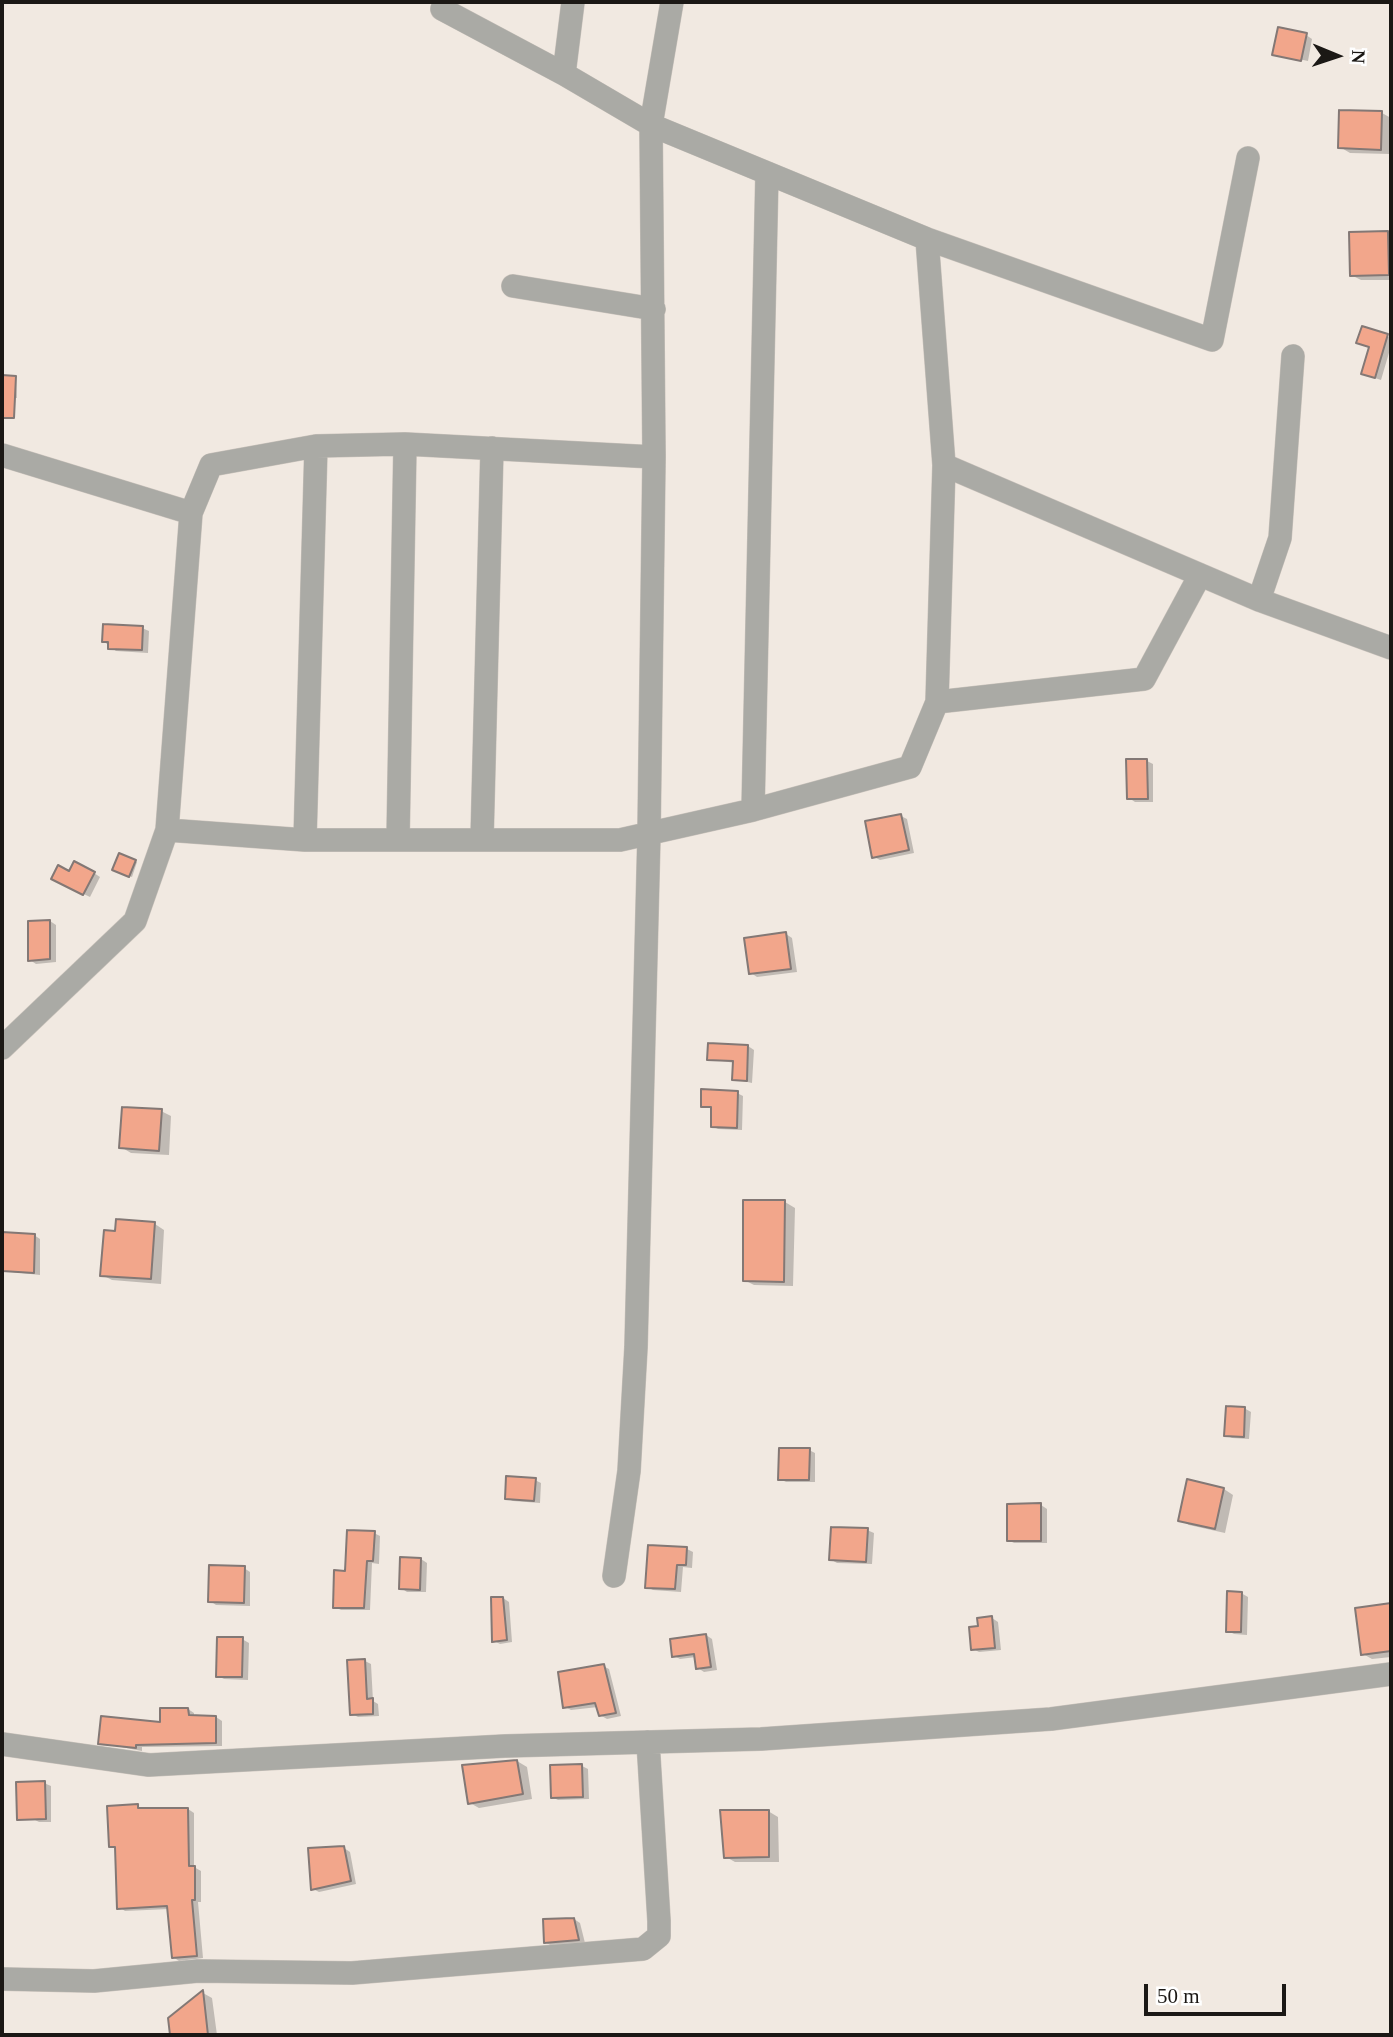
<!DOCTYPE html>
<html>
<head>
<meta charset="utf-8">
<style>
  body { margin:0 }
  #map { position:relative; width:1393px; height:2037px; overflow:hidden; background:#f1e9e1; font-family:Georgia,serif }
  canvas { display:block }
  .frame { position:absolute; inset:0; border:4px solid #1b1815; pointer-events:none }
  .north { position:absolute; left:1302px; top:21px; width:70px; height:70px; -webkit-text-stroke:5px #fff; paint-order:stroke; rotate:92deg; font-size:19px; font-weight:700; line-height:28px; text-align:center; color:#1b1815 }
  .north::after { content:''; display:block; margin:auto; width:24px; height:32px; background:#1b1815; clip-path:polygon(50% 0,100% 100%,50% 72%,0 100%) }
  .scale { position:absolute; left:1144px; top:1984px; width:142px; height:32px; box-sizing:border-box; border:4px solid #1b1815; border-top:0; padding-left:9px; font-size:21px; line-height:24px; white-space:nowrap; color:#1b1815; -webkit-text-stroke:5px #fff; paint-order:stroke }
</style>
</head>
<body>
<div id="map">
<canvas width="1393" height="2037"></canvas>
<div class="frame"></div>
<div class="north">N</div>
<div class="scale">50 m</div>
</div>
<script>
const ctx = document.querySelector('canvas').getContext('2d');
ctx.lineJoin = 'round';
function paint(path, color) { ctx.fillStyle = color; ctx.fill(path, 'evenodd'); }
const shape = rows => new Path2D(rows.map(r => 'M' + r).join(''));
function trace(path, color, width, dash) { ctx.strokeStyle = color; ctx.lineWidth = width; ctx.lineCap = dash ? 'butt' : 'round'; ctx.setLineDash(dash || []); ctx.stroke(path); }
paint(shape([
  [1306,35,1312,39,1308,61,1274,54],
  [1382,113,1391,118,1390,154,1350,153,1340,147],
  [1388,233,1391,235,1391,280,1361,280,1351,275],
  [1387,336,1391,338,1391,346,1381,380,1369,376,1371,348,1358,342],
  [16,377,17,398,5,397],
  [142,628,149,631,148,653,116,651,103,641],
  [1147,761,1153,764,1153,802,1135,802,1129,798],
  [901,816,907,819,914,853,880,860,874,857],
  [120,855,137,862,132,877,115,870],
  [94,873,100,877,90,897,59,882],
  [50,921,56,925,56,962,36,964,30,960],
  [786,934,792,938,797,972,757,977,751,973],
  [748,1046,754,1050,752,1083,734,1079,735,1063,709,1059],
  [737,1093,743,1096,742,1130,718,1129,712,1126,713,1109,702,1106],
  [161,1111,171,1116,169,1155,131,1153,121,1147],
  [785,1202,795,1208,793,1286,754,1285,744,1280],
  [155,1224,164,1230,161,1284,112,1280,102,1275,117,1233],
  [2,1234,34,1235,40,1239,40,1275,2,1271],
  [1244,1408,1251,1412,1249,1439,1232,1438,1226,1435],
  [809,1450,815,1453,815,1482,786,1482,780,1479],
  [535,1480,541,1483,540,1503,513,1501,506,1498],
  [1224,1489,1233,1495,1225,1533,1189,1525,1180,1520],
  [1041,1505,1047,1509,1047,1543,1014,1543,1008,1540],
  [867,1530,874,1533,872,1564,837,1563,830,1559],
  [374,1533,380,1536,379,1564,372,1563,370,1610,341,1610,335,1607,347,1572],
  [687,1549,693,1552,692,1568,683,1567,681,1592,653,1590,647,1587],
  [402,1559,421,1559,427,1563,426,1592,407,1592,401,1588],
  [244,1568,250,1572,250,1606,216,1605,210,1601],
  [1241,1593,1248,1597,1247,1635,1234,1634,1228,1631],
  [503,1598,509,1602,512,1642,500,1644,494,1641],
  [1391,1605,1391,1657,1372,1659,1363,1654,1357,1609],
  [992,1618,998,1622,1001,1650,979,1652,973,1649],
  [706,1635,712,1639,717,1670,704,1672,698,1668,696,1657,680,1659,674,1656],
  [242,1639,249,1643,248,1680,224,1679,218,1676],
  [365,1661,371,1664,373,1701,378,1704,379,1716,358,1717,352,1714],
  [603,1666,609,1669,621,1716,607,1719,600,1715,598,1707,571,1710,565,1707],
  [188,1709,194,1713,194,1717,216,1717,222,1721,222,1746,142,1747,142,1751,100,1743,162,1724],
  [517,1761,527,1767,532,1799,479,1808,470,1803],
  [582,1766,588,1769,589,1799,558,1800,552,1797],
  [44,1783,51,1786,51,1822,39,1822,33,1819],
  [188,1809,194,1813,194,1867,201,1871,201,1902,198,1902,203,1958,179,1961,173,1957,169,1909,125,1911,119,1907,117,1850,111,1846],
  [768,1811,778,1817,779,1862,735,1862,726,1857],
  [344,1848,350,1852,356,1884,319,1892,313,1889],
  [574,1919,580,1923,585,1943,552,1946,545,1942],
  [203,1993,212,1998,217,2035,171,2035,169,2018]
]), '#0003');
const building = shape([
  [1278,27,1307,33,1301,61,1272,55,1278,27],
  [1339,110,1382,111,1381,150,1338,148,1339,110],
  [1388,231,1389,275,1350,276,1349,232,1388,231],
  [1362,326,1388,334,1375,378,1361,374,1369,347,1356,343,1362,326],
  [2,375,16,376,14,418,2,418,2,375],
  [103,624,143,626,142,650,108,649,108,642,102,642,103,624],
  [1126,759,1147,759,1148,799,1127,799,1126,759],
  [901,814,909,850,872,858,865,821,901,814],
  [119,853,136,860,129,877,112,870,119,853],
  [74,861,95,872,83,895,51,879,58,865,69,871,74,861],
  [50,920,50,959,28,961,28,921,50,920],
  [786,932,791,969,749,974,744,938,786,932],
  [708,1043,748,1045,747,1081,732,1080,733,1061,707,1060,708,1043],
  [701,1089,738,1091,737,1128,711,1127,711,1107,701,1107,701,1089],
  [122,1107,162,1109,159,1151,119,1148,122,1107],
  [743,1200,785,1200,784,1282,743,1281,743,1200],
  [116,1219,155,1222,151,1279,100,1276,104,1230,115,1231,116,1219],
  [2,1232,35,1234,34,1273,2,1271,2,1232],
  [1226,1406,1245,1407,1244,1437,1224,1436,1226,1406],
  [779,1448,810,1448,809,1480,778,1480,779,1448],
  [506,1476,536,1478,534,1501,505,1499,506,1476],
  [1187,1479,1224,1488,1215,1529,1178,1521,1187,1479],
  [1041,1503,1041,1541,1007,1541,1007,1504,1041,1503],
  [831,1527,868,1528,866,1562,829,1560,831,1527],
  [347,1530,375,1531,373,1561,367,1561,364,1608,333,1608,334,1570,345,1571,347,1530],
  [648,1545,687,1547,686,1565,677,1565,675,1589,645,1588,648,1545],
  [400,1557,421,1558,420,1590,399,1589,400,1557],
  [209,1565,245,1566,244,1603,208,1602,209,1565],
  [1227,1591,1242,1592,1241,1632,1226,1632,1227,1591],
  [491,1597,503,1597,507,1640,492,1642,491,1597],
  [1391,1603,1391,1651,1361,1655,1355,1608,1391,1603],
  [992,1616,995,1648,971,1650,969,1627,978,1626,977,1618,992,1616],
  [706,1634,711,1667,696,1669,694,1654,672,1657,670,1639,706,1634],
  [217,1637,243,1637,242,1677,216,1677,217,1637],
  [365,1659,367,1699,373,1698,373,1714,350,1715,347,1660,365,1659],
  [604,1664,616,1713,599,1716,595,1703,563,1708,558,1672,604,1664],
  [160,1708,188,1708,189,1715,216,1716,216,1743,136,1745,136,1748,98,1744,101,1716,160,1722,160,1708],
  [517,1760,523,1794,468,1804,462,1765,517,1760],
  [582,1764,583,1797,551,1798,550,1765,582,1764],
  [45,1781,46,1819,17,1820,16,1782,45,1781],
  [138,1804,138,1808,188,1808,189,1866,195,1866,195,1900,192,1900,197,1956,172,1958,167,1906,117,1909,115,1847,109,1847,107,1806,138,1804],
  [720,1810,769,1810,769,1857,724,1858,720,1810],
  [344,1846,351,1881,311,1890,308,1848,344,1846],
  [574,1918,579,1940,544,1943,543,1919,574,1918],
  [203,1990,208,2035,170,2035,168,2018,203,1990]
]);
paint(building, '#f2a68b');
trace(building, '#837875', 2);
const minor = shape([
  [442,9,564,74,651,125,927,239,1212,340,1248,158],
  [564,74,573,2],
  [513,286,654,309],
  [2,455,191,513],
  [944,465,1259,600,1391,648],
  [1259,600,1280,538,1293,356],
  [937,702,1144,679,1200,575],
  [753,810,767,173],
  [167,830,305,840,620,840,753,810,910,767,937,702,944,465,927,239],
  [305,840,316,446],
  [398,840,405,444],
  [482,840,492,448],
  [2,1048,135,921,167,830,191,513,211,465,316,446,405,444,654,457],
  [614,1576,629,1471,636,1347,649,834,654,457,651,125,672,2],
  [2,1744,149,1765,505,1746,761,1739,1051,1719,1391,1674],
  [2,1979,94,1981,198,1971,352,1973,643,1949,659,1936,659,1921,648,1742]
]);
trace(minor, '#cac3bc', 24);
trace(minor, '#aaaaa5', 23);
</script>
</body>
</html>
